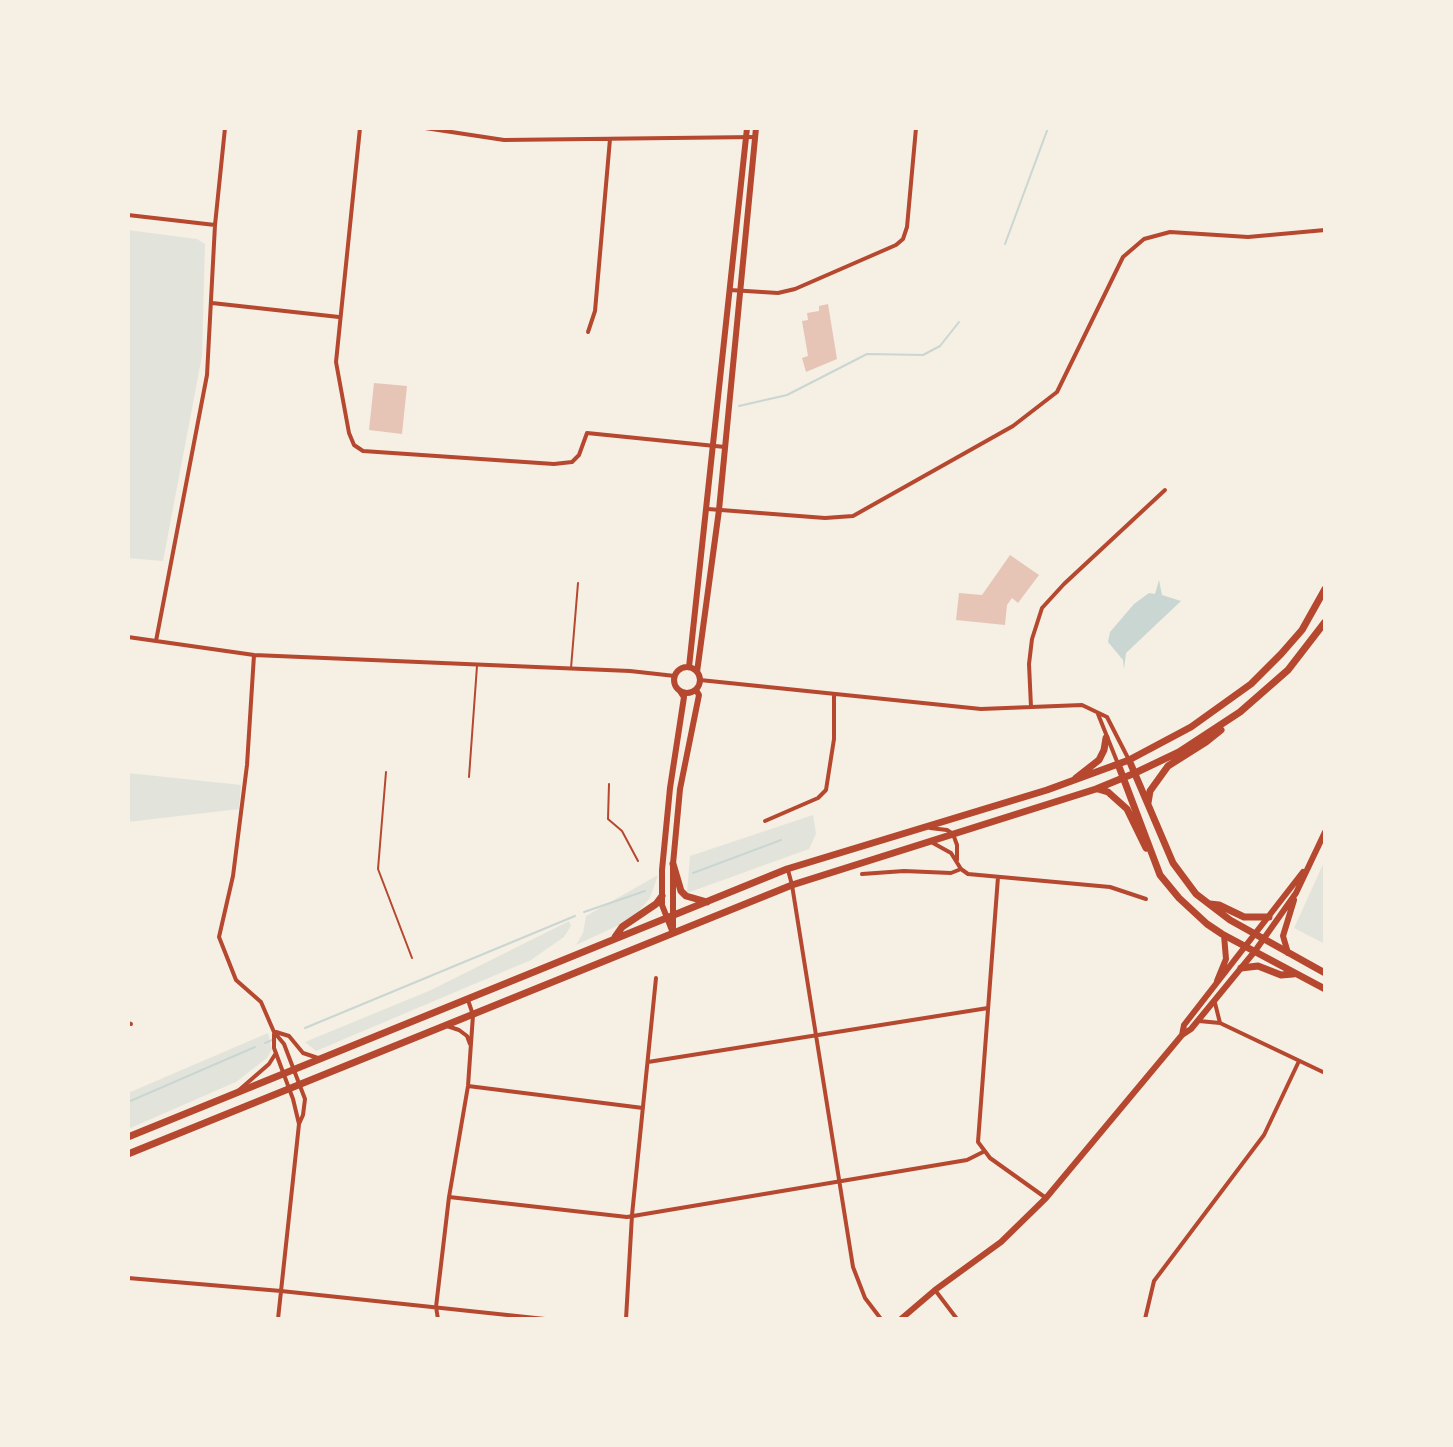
<!DOCTYPE html>
<html>
<head>
<meta charset="utf-8">
<style>
  body { margin:0 }
  #map { position:relative; width:1453px; height:1447px; overflow:hidden; background:#f6efe4; font-family:"Work Sans",sans-serif }
  canvas { display:block }
  .frame { position:absolute; inset:0; border:130px solid #f6efe4; pointer-events:none }
</style>
</head>
<body>
<div id="map">
<canvas width="1453" height="1447"></canvas>
<div class="frame"></div>
</div>
<script>
const ctx = document.querySelector('canvas').getContext('2d');
ctx.lineJoin = 'round';
function paint(path, color) { ctx.fillStyle = color; ctx.fill(path, 'evenodd'); }
const shape = rows => new Path2D(rows.map(r => 'M' + r).join(''));
function trace(path, color, width, dash) { ctx.strokeStyle = color; ctx.lineWidth = width; ctx.lineCap = dash ? 'butt' : 'round'; ctx.setLineDash(dash || []); ctx.stroke(path); }
paint(shape([
  [128,230,197,239,205,244,202,356,163,561,128,558],
  [128,773,241,785,239,809,128,822],
  [813,815,816,834,809,849,687,893,690,856],
  [1325,860,1325,944,1294,928],
  [658,875,650,898,632,919,576,945,583,933,586,916],
  [569,921,571,926,564,937,531,960,316,1051,305,1042,431,990],
  [268,1033,272,1049,267,1058,236,1082,128,1129,128,1093]
]), '#e2e4dc');
paint(shape([
  [1159,580,1162,595,1181,601,1126,653,1124,669,1123,660,1108,642,1110,632,1134,604,1149,593,1155,594]
]), '#c9d6d2');
trace(shape([
  [1005,244,1048,128],
  [739,406,787,395,867,354,923,355,940,346,959,322],
  [693,873,781,840],
  [584,912,645,891],
  [305,1028,575,916],
  [265,1043,272,1040],
  [128,1102,255,1047]
]), '#c9d6d2', 2);
paint(shape([
  [828,304,837,359,806,372,802,358,808,356,802,321,808,320,807,313,819,311,819,306],
  [374,383,407,386,402,434,369,430],
  [1010,555,1039,575,1018,603,1012,598,1007,605,1005,625,956,620,959,593,982,595]
]), '#e6c5b7');
trace(shape([
  [571,668,578,583],
  [386,772,378,869,412,958],
  [469,777,477,666],
  [609,784,608,819,622,831,638,861]
]), '#b5482f', 2);
trace(shape([
  [360,128,336,362,349,433,354,445,363,451,554,464,572,462,579,455,587,433,725,447],
  [425,128,504,140,755,137],
  [128,215,215,225],
  [730,290,778,293,795,289,896,245,903,239,907,227,916,128],
  [212,303,339,317],
  [588,332,595,311,610,139],
  [708,509,825,518,853,516,1013,426,1057,392,1123,257,1144,239,1170,232,1248,237,1325,230],
  [128,637,254,655,630,671,675,676],
  [156,641,207,375,215,225,225,128],
  [254,655,247,765,233,876,219,937,236,980,261,1002,274,1032,284,1044,305,1099,303,1115,299,1124,278,1319],
  [700,680,981,709,1082,705,1107,717,1129,760],
  [1031,707,1029,664,1032,639,1042,608,1064,584,1165,490],
  [1098,714,1118,764],
  [765,821,818,798,826,790,834,739,834,695],
  [930,828,947,830,953,834,957,845,957,860],
  [933,843,951,853,961,869,968,874,1110,887,1146,899],
  [788,870,792,885,853,1267,865,1298,881,1319],
  [862,874,904,871,951,873,961,869],
  [998,877,978,1142,990,1158,1046,1198],
  [1215,1003,1220,1023],
  [1199,1021,1220,1023,1325,1073],
  [128,1023,131,1024],
  [447,1026,459,1030,467,1036,470,1044],
  [276,1032,289,1036,303,1053,318,1058],
  [274,1034,274,1048,293,1099,299,1124],
  [648,1062,988,1008],
  [468,1086,643,1108],
  [238,1091,269,1064,276,1053],
  [449,1197,627,1217,967,1160,983,1152],
  [128,1278,281,1291,545,1319],
  [935,1290,957,1319],
  [438,1319,436,1307,449,1197,468,1086,473,1015,468,1000],
  [626,1319,632,1215,656,978],
  [1145,1319,1154,1281,1264,1135,1299,1061]
]), '#b5482f', 4);
trace(shape([
  [689,667,747,128],
  '674 680a13 13 0 1 1 26 0a13 13 0 1 1-26 0Z',
  [697,672,719,510,756,128],
  [673,931,673,864,680,789,699,695,696,690],
  [673,933,662,905,662,870,670,788,684,697,680,691]
]), '#b5482f', 6);
trace(shape([
  [1288,953,1283,936,1294,900],
  [1217,981,1226,959,1224,935],
  [1182,1035,1184,1025,1303,872],
  [901,1319,935,1290,1001,1242,1046,1198,1182,1035,1191,1029,1255,951,1296,893,1325,832]
]), '#b5482f', 6);
trace(shape([
  [1129,760,1173,863,1196,894,1230,920,1325,973],
  [1118,764,1160,875,1179,898,1207,924,1222,934,1325,989],
  [1076,778,1099,760,1104,750,1106,738],
  [1098,789,1108,792,1127,809,1146,848],
  [1148,803,1150,791,1168,766,1206,742,1221,730],
  [673,864,681,891,686,896,707,902],
  [1210,904,1219,905,1244,917,1269,917],
  [615,937,622,927,656,904,662,896],
  [1241,968,1258,966,1281,975,1293,974],
  [128,1137,787,869,1047,790,1129,760,1191,727,1251,684,1281,654,1302,630,1325,589],
  [128,1154,792,885,1096,789,1135,773,1179,752,1240,712,1288,670,1325,622]
]), '#b5482f', 7);
</script>
</body>
</html>
